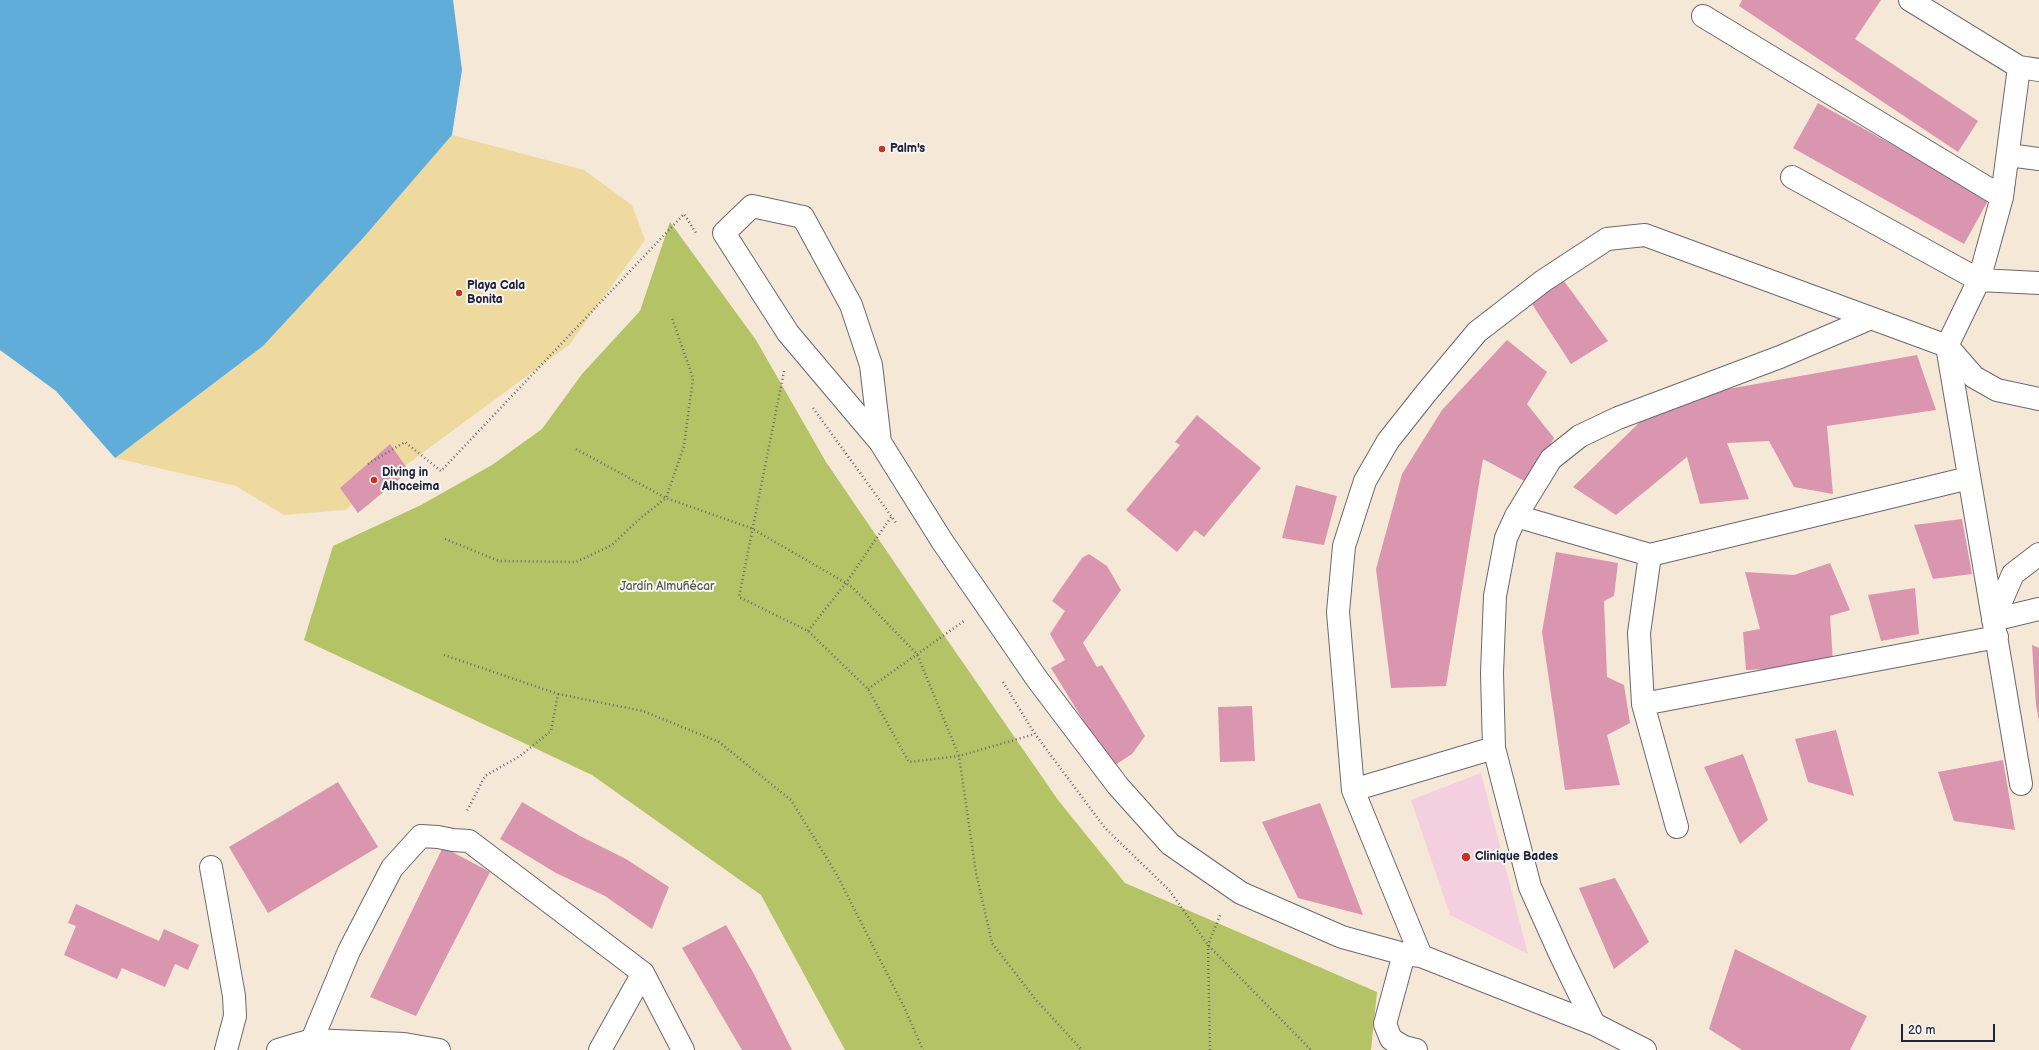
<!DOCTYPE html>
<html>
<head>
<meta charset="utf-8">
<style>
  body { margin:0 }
  #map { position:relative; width:2039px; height:1050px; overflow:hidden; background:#f5e8d7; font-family:"Balsamiq Sans",sans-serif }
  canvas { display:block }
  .scale { position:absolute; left:1901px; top:1024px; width:94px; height:18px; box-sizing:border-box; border:2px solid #22223b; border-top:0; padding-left:5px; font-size:12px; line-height:14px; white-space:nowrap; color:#22223b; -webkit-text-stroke:3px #f6f6f2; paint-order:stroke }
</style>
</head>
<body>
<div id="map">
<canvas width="2039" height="1050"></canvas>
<div class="scale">20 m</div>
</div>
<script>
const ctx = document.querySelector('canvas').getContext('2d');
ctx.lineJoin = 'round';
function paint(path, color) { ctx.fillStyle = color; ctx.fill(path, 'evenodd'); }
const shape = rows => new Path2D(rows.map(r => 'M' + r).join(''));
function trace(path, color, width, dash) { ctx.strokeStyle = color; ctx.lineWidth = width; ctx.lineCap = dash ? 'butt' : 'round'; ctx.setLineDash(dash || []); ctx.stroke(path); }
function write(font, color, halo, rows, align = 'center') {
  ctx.font = font + ' "Balsamiq Sans",sans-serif'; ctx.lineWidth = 4; ctx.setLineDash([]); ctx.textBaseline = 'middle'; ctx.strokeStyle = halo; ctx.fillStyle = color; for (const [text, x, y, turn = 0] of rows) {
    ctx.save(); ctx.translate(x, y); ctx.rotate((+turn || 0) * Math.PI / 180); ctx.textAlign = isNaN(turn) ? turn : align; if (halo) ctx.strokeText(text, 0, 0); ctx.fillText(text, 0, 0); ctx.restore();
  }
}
paint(shape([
  [1481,773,1528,954,1450,915,1411,800]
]), '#f3cfdf');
paint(shape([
  [670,222,756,340,826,462,948,641,1058,800,1125,883,1377,992,1371,1050,845,1050,761,895,592,775,304,640,333,546,421,505,492,465,542,429,582,374,640,311]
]), '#b4c366');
paint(shape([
  [452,135,584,170,632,205,645,240,569,345,345,510,284,515,236,486,115,458,263,346,364,237]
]), '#eeda9e');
paint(shape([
  [0,0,453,0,462,70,452,135,364,237,263,346,115,458,56,391,0,350]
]), '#61adda');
paint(shape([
  [1742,0,1881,0,1855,39,1978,121,1958,152,1739,6],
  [1818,103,1989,199,1964,244,1793,148],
  [1564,281,1608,341,1571,364,1530,301],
  [1507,340,1547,372,1527,404,1554,438,1528,483,1483,459,1446,686,1391,688,1376,569,1402,474,1442,410],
  [1917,355,1936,410,1827,426,1833,494,1794,487,1769,441,1727,443,1749,499,1700,504,1687,457,1616,515,1573,487,1643,419,1728,389],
  [1197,415,1261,468,1204,537,1195,530,1177,552,1126,510,1180,445,1175,442],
  [390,444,409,471,358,513,340,488],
  [1296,485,1337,496,1324,545,1282,538],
  [1962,519,1972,574,1933,579,1914,525],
  [1556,552,1618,563,1614,596,1604,601,1607,677,1624,685,1630,723,1607,735,1620,785,1565,790,1542,632],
  [1089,554,1107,566,1121,590,1083,643,1097,667,1102,665,1145,736,1132,754,1112,767,1051,668,1065,660,1050,634,1065,611,1052,601,1082,558],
  [1830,563,1850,610,1830,616,1833,662,1786,668,1746,670,1743,632,1760,629,1745,572,1794,575],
  [1915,588,1919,634,1881,641,1868,595],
  [2032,645,2039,648,2039,721,2036,705],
  [1252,706,1255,761,1220,762,1218,707],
  [1836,730,1854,796,1808,782,1795,739],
  [1743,754,1768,820,1740,844,1704,767],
  [2003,760,2015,830,1954,821,1938,772],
  [338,782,378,847,268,913,229,847],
  [522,802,580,836,626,859,669,887,652,929,605,896,556,873,500,839],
  [1320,803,1363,915,1298,898,1262,822],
  [443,847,490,872,416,1016,370,997],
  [1615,878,1649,942,1614,969,1579,888],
  [76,904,159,941,164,929,199,945,188,970,175,964,165,987,122,968,117,979,64,955,76,926,68,923],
  [726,925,754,974,792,1050,742,1050,682,948],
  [1735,949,1867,1016,1850,1050,1742,1050,1709,1029]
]), '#da96af');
const minor = shape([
  [1910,0,2019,67,2039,70],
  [1703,16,2002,197],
  [2019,67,2002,197,1979,280,1947,346,2021,784],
  [2009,155,2039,159],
  [1792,177,1979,280,2039,283],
  [880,442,871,365,851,305,803,217,752,206,724,233,788,333,880,442,942,541,1037,679,1118,786,1170,844,1241,893,1342,937,1404,954,1421,956,1594,1024,1645,1050],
  [1516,516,1650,555,1969,478],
  [1650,555,1639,633,1643,704,1677,827],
  [1993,620,2013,574,2039,554],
  [1993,620,2039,609],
  [1643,704,1997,637],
  [1353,790,1494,748],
  [211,867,234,996,235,1016,226,1050],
  [1404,954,1385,1024,1391,1039,1404,1047,1416,1050],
  [1421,956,1353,790,1338,612,1344,546,1365,481,1388,441,1426,393,1477,332,1543,281,1607,239,1645,235,1947,346,1974,377,1997,390,2039,399],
  [1594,1024,1561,956,1530,887,1494,748,1492,673,1495,596,1506,538,1516,516,1551,459,1580,436,1618,418,1780,357,1869,319],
  [312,1040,349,951,392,868,421,836,438,837,453,840,469,841,643,973,683,1050],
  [278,1050,312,1040,404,1044,439,1050],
  [600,1050,643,973]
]);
trace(minor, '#6c6772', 24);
trace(shape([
  [784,371,739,597,808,631,868,689,909,762,959,756,1035,734],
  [813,408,897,524],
  [576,449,666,498,751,528,846,583,853,588,917,654,959,756,976,873,992,943,1036,1000,1082,1050],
  [368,464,405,442,441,471,684,214,696,233],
  [445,539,499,561,576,562,612,545,637,521,666,498,684,446,693,378,672,318],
  [808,631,846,583,891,517],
  [444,655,558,694,551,731,520,756,485,776,466,813],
  [1003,682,1035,734,1105,828,1169,890,1208,945,1311,1050],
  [868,689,964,621],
  [558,694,643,711,719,742,791,800,837,875,904,1007,923,1050],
  [1210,1050,1208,945,1221,913]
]), '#6c6772', 2.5, [1, 3]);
trace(minor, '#fff', 22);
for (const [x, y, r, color] of [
  [882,149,4,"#c8321e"],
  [459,293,4,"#c8321e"],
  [374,480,4,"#c8321e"],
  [1466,857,5,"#c8321e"]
]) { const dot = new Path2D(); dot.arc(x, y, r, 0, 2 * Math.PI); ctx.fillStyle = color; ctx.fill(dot); trace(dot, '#f6f6f2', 1.5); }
write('bold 12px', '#22223b', '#f6f6f2', [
  ["Palm's",890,149],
  ["Playa Cala",467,286],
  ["Bonita",467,300],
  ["Diving in",382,473],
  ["Alhoceima",382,487],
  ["Clinique Bades",1475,857]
], 'left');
write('12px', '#555a4a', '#f6f6f2', [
  ["Jardín Almuñécar",667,587]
]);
</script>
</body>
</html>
